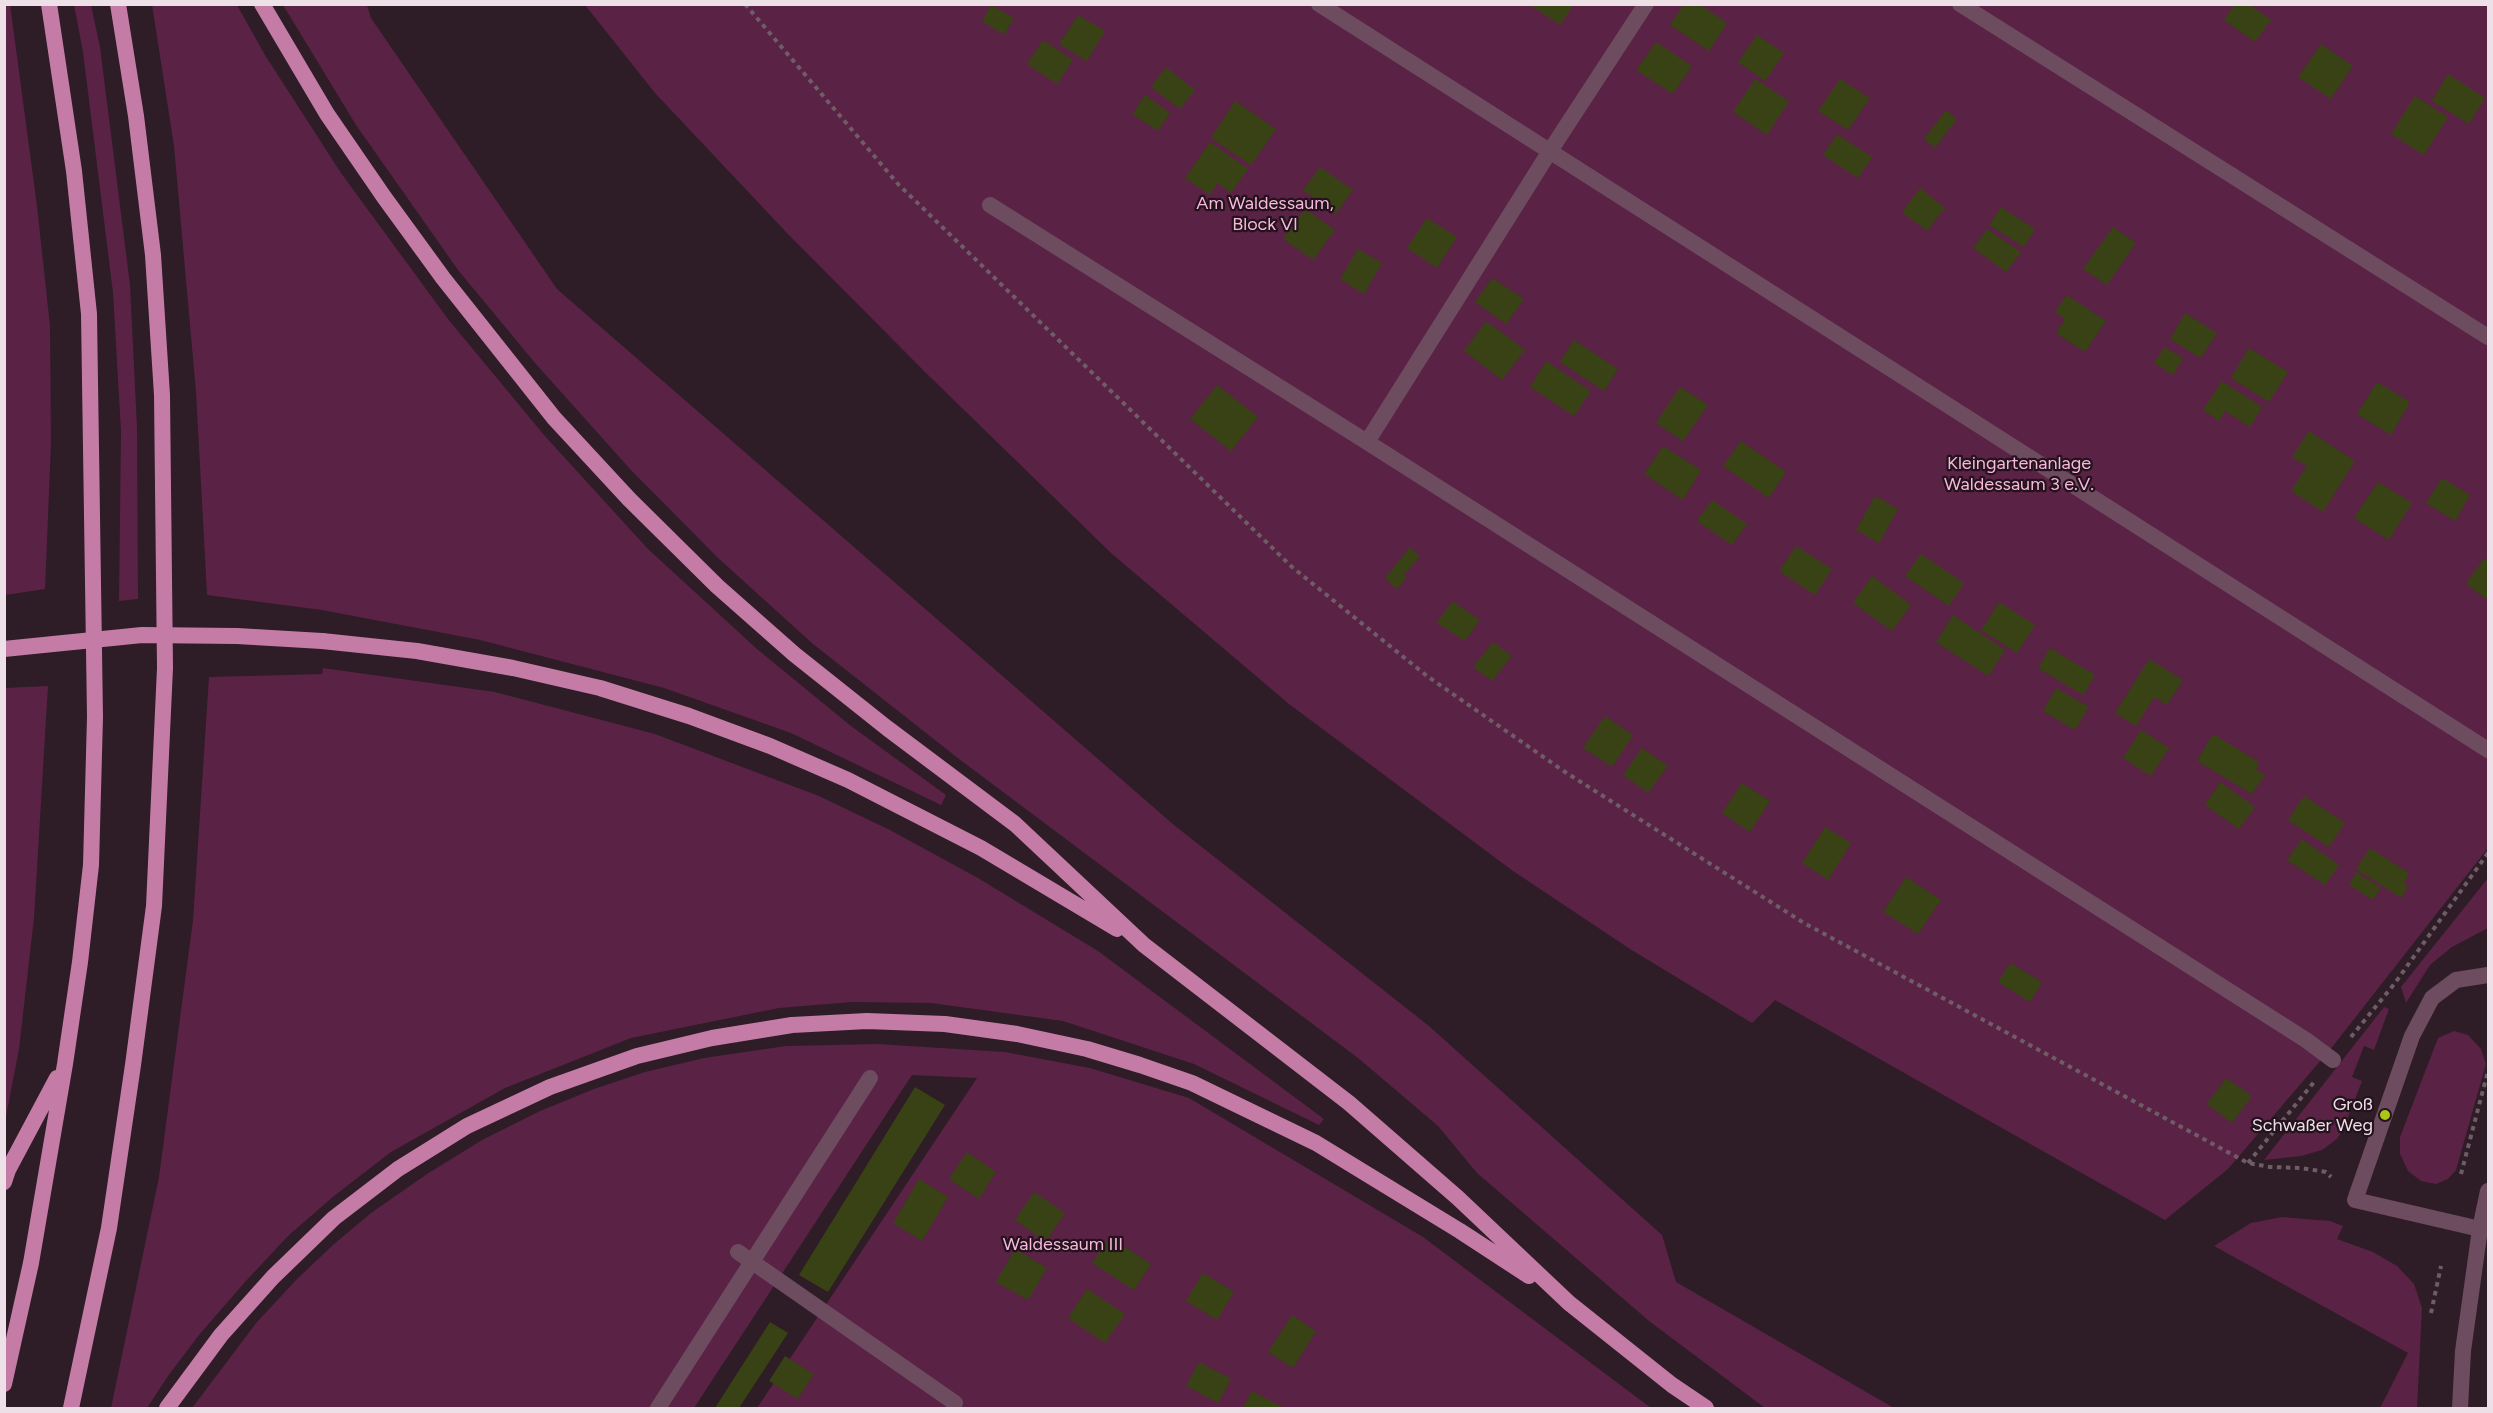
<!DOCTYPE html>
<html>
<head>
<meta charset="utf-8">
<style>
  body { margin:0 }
  #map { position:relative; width:2493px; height:1413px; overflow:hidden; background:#2e1c26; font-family:Figtree,sans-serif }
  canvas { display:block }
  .frame { position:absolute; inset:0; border:6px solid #ede0e7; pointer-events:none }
</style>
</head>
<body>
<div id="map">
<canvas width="2493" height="1413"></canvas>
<div class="frame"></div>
</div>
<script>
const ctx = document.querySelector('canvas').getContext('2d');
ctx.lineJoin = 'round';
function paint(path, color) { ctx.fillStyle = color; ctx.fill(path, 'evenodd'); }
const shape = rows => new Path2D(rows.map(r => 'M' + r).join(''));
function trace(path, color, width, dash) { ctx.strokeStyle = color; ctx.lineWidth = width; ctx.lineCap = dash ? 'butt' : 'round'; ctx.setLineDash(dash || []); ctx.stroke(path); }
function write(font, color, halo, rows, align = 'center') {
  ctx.font = font + ' Figtree,sans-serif'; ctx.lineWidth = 4.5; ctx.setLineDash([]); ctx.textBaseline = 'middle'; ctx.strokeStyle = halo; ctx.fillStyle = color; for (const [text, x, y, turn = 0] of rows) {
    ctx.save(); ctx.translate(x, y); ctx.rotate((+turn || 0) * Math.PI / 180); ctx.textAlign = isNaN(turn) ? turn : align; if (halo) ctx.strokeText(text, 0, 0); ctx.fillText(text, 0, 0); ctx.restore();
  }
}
paint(shape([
  [10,4,37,206,50,326,51,443,45,589,5,595,4,5],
  [74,5,91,5,100,47,130,285,137,428,138,599,119,601,121,431,113,293,83,52],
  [152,5,237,5,265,55,341,173,448,319,544,435,648,549,757,649,851,726,946,795,941,805,791,733,664,688,480,640,322,610,207,595,196,392,174,146],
  [283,5,367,5,371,18,557,289,1174,825,1429,1026,1662,1235,1676,1282,1894,1408,1765,1408,1649,1321,1477,1173,1438,1126,1358,1058,959,759,813,644,717,557,630,469,535,363,458,270,356,125],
  [585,5,2488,5,2488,848,2333,1046,2228,1169,2165,1220,1775,1000,1752,1023,1630,949,1513,871,1289,704,1111,553,925,372,785,231,655,93],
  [323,668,495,692,655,734,819,796,890,830,978,878,1098,951,1324,1119,1319,1125,1194,1064,1063,1021,931,1003,852,1002,779,1008,631,1038,505,1088,391,1152,334,1196,289,1235,245,1282,199,1335,168,1376,147,1408,111,1408,159,1177,193,920,209,677,322,674],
  [48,686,34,918,19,1049,5,1122,5,688],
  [2488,878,2488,928,2452,947,2430,965,2406,1003,2401,987],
  [2384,1007,2389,1009,2374,1050,2364,1046,2352,1077,2362,1081,2343,1130,2337,1139,2322,1150,2301,1156,2264,1160],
  [2454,1031,2468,1035,2481,1049,2486,1064,2456,1170,2448,1179,2436,1184,2421,1181,2408,1171,2400,1154,2400,1137,2438,1038],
  [877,1044,1005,1052,1090,1068,1189,1098,1423,1237,1651,1408,757,1408,977,1078,912,1075,694,1408,192,1408,257,1322,297,1279,334,1244,371,1213,427,1174,482,1140,540,1111,594,1089,645,1072,704,1058,786,1046],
  [2282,1217,2330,1221,2343,1226,2337,1239,2373,1252,2397,1266,2414,1284,2422,1308,2417,1408,2380,1408,2408,1353,2214,1246,2251,1223]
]), '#5a2245');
paint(shape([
  [1529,4,1574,4,1560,25],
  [1684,4,1699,4,1727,23,1709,51,1670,25],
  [2235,4,2249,4,2271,20,2255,42,2224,20],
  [991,5,1014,18,1004,35,982,21],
  [1078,15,1105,31,1087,61,1059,44],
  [1757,35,1784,53,1765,81,1738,62],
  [1043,40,1073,60,1057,84,1027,64],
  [1656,42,1692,66,1673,94,1636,70],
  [2321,44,2353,66,2331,99,2298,77],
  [1166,67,1195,90,1180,109,1151,87],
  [2448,74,2485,98,2469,124,2432,101],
  [1755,79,1789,101,1767,135,1733,112],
  [1840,79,1870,98,1848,130,1818,111],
  [1145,95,1170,113,1158,131,1132,114],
  [2415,96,2448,117,2424,155,2391,134],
  [1235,101,1276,129,1251,165,1211,138],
  [1946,110,1957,119,1935,148,1924,139],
  [1837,134,1872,157,1858,178,1823,155],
  [1210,142,1248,169,1231,193,1217,183,1210,195,1185,178],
  [1320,167,1353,190,1336,214,1303,190],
  [1920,188,1945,208,1927,231,1902,212],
  [2001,207,2035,229,2024,247,1989,225],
  [1305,209,1335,230,1313,260,1283,239],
  [1427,218,1457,237,1437,268,1407,248],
  [2113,227,2136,243,2107,285,2083,269],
  [1987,229,2021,252,2006,272,1973,248],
  [1358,249,1382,263,1364,294,1340,279],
  [1492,278,1524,299,1506,324,1475,302],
  [2067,295,2106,321,2085,352,2056,333,2065,319,2055,312],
  [2185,313,2217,333,2201,358,2170,339],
  [1486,321,1525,350,1502,380,1464,351],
  [1574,340,1618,369,1604,391,1560,362],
  [2164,347,2183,358,2173,375,2154,363],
  [2249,348,2288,372,2269,402,2231,378],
  [1546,361,1591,391,1574,416,1530,387],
  [2222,381,2262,407,2250,427,2225,411,2219,421,2203,410],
  [2377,382,2410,402,2391,435,2357,414],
  [1217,385,1258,417,1231,451,1190,419],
  [1680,387,1708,405,1683,441,1656,423],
  [2309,431,2355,461,2323,512,2291,491,2307,466,2292,457],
  [1741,441,1786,472,1769,498,1723,466],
  [1663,446,1701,470,1683,500,1644,474],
  [2442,478,2470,495,2455,521,2426,503],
  [2378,482,2412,503,2389,540,2354,518],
  [1875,496,1898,509,1879,543,1856,530],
  [1712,500,1747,524,1732,545,1697,521],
  [1796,546,1832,569,1815,595,1779,571],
  [1410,547,1420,556,1404,575,1407,577,1397,589,1385,578],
  [1921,554,1964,583,1949,606,1905,576],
  [2484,558,2488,561,2488,600,2466,584],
  [1872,576,1911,605,1892,631,1853,603],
  [1452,601,1480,620,1465,641,1437,623],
  [1999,602,2035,625,2017,653,1981,630],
  [1953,615,2005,650,1988,676,1936,642],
  [1493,642,1512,656,1492,681,1473,667],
  [2050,648,2095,675,2083,695,2038,668],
  [2149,659,2183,680,2167,705,2154,697,2136,726,2115,713],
  [2056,688,2089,707,2075,730,2043,711],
  [1605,716,1633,735,1612,767,1583,748],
  [2141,730,2169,748,2151,776,2123,758],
  [2213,734,2259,762,2256,769,2265,775,2252,794,2197,761],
  [1642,748,1668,766,1648,793,1623,775],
  [2220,782,2255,807,2239,829,2205,805],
  [1742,783,1770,801,1750,832,1722,813],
  [2304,796,2345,823,2329,847,2288,820],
  [1825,827,1851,843,1828,880,1802,863],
  [2302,839,2339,865,2325,885,2287,860],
  [2370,848,2409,873,2404,884,2408,887,2401,898,2356,869],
  [2356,872,2381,888,2373,900,2349,885],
  [1906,877,1941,900,1918,934,1883,912],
  [2010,963,2042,982,2030,1002,1998,982],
  [2226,1078,2252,1096,2232,1123,2207,1104],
  [915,1087,945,1105,828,1292,799,1275],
  [967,1152,996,1172,979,1199,949,1179],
  [919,1179,948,1197,922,1241,893,1223],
  [1034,1192,1065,1213,1046,1242,1015,1220],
  [1110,1237,1151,1264,1134,1290,1092,1263],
  [1015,1249,1047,1268,1028,1300,996,1282],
  [1203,1273,1234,1292,1217,1320,1186,1301],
  [1087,1289,1125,1314,1105,1343,1068,1318],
  [1292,1315,1316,1331,1293,1368,1268,1352],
  [770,1322,788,1333,739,1408,715,1408],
  [785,1356,814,1374,798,1399,769,1381],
  [1199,1362,1231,1379,1218,1403,1186,1386],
  [1252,1391,1284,1408,1243,1408]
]), '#394214');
trace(shape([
  [745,4,898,184,1292,567,1427,676,1565,772,1804,923,2248,1163,2270,1167,2301,1168,2326,1172,2331,1177],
  [2351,1037,2395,983,2488,853],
  [2248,1163,2314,1082],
  [2461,1174,2488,1071],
  [2431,1313,2441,1266]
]), '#6e5d66', 4, [4.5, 4.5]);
trace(shape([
  [1319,4,2488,750],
  [1960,4,2488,337],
  [990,205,1367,442,2306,1040,2333,1060],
  [1367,442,1550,151,1646,4],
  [2480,1229,2355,1200,2412,1036,2432,998,2456,980,2488,975],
  [738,1252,955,1403],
  [658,1408,870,1078]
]), '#6d4c5f', 16);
trace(shape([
  [2460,1408,2463,1351,2480,1229,2488,1191]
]), '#6d4c5f', 16);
trace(shape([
  [262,4,327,114,384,197,443,278,554,418,629,499,717,586,794,654,887,728,1015,824,1144,945,1349,1103,1458,1198,1569,1303,1672,1385,1706,1408],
  [322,641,417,651,513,668,600,688,689,716,770,746,848,780,981,848,1117,929],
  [4,1182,8,1170,57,1078],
  [4,1384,31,1263,65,1064,80,962,91,865,95,717,89,314,74,171,49,4],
  [71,1408,109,1228,133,1065,154,906,165,668,162,395,153,255,136,116,118,4],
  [167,1408,221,1335,273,1277,334,1218,398,1169,467,1126,550,1087,637,1056,712,1038,792,1025,867,1021,945,1024,1017,1034,1087,1049,1140,1065,1192,1083,1316,1143,1460,1231,1529,1276]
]), '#c47ca6', 16);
trace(shape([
  [4,649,142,635,237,636,322,641]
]), '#c47ca6', 16);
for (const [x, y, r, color] of [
  [2385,1115,6,"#abc615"]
]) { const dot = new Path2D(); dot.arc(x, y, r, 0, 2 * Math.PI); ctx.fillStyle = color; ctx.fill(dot); trace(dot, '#24121d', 2); }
write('18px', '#f7b8db', '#24121d', [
  ["Am Waldessaum,",1265,204],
  ["Block VI",1265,225],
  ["Kleingartenanlage",2019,464],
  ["Waldessaum 3 e.V.",2019,485],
  ["Waldessaum III",1063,1245]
]);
write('18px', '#ede0e7', '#24121d', [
  ["Groß",2373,1105],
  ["Schwaßer Weg",2373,1126]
], 'right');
</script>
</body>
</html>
